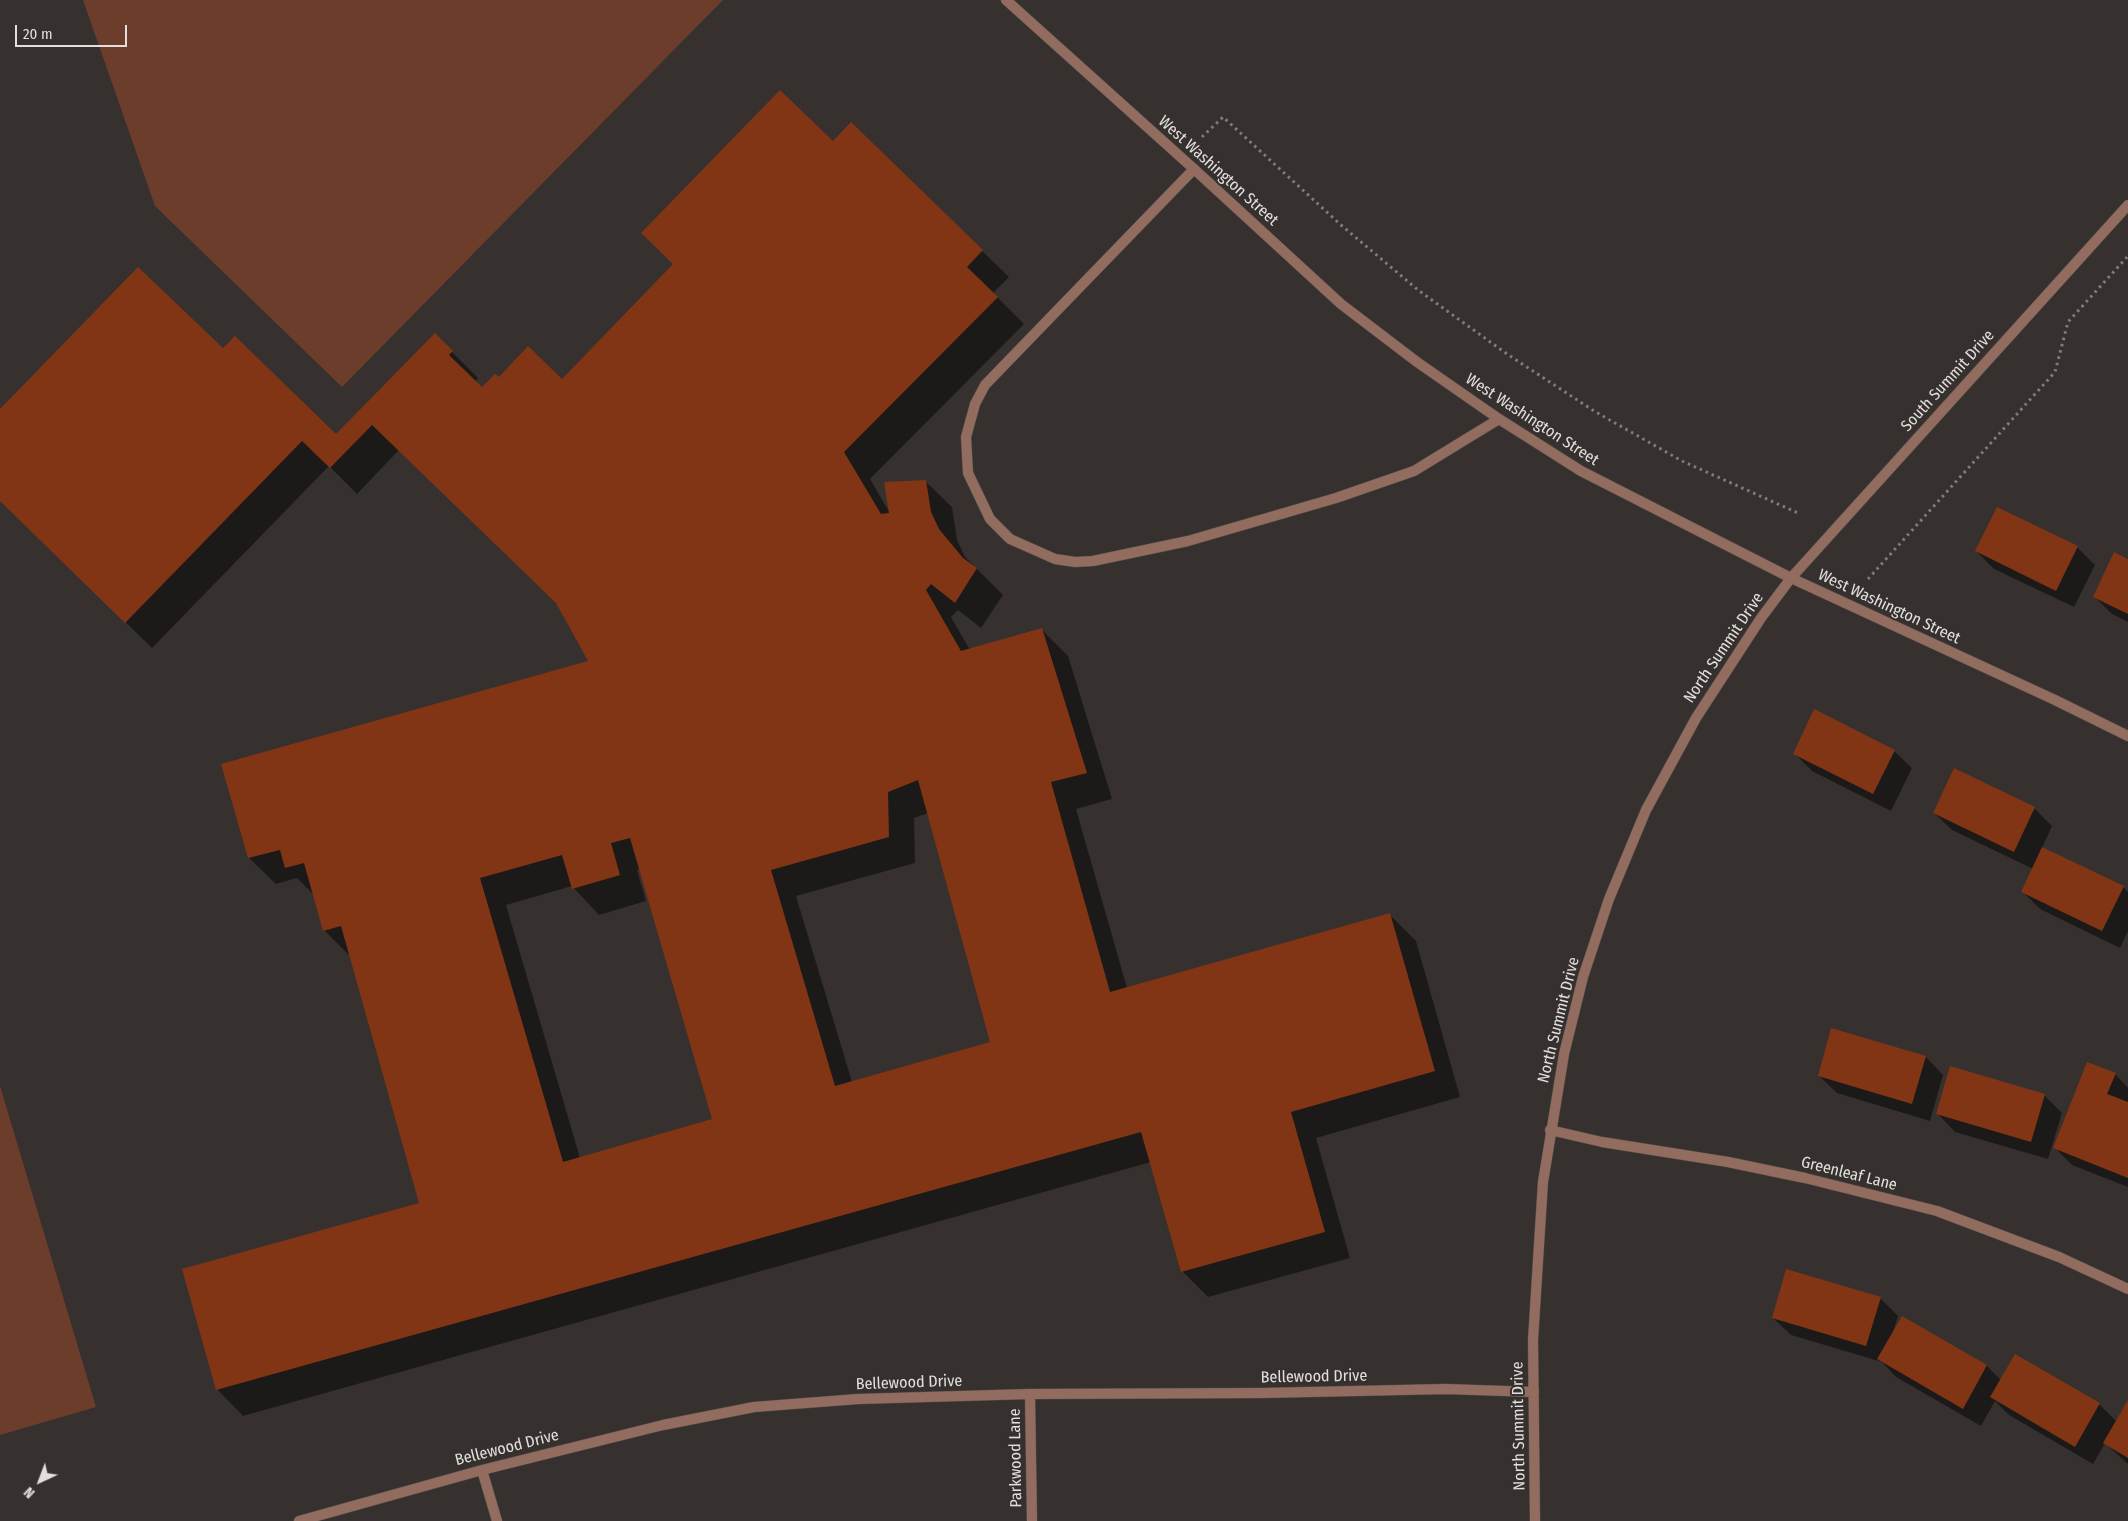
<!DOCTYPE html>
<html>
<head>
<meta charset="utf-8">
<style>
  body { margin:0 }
  #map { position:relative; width:2128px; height:1521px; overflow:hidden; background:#36312f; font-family:"Fira Sans Condensed",sans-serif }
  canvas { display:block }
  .north { position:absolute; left:15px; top:1456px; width:50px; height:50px; -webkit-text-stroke:4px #36312f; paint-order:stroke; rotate:223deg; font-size:14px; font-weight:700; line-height:20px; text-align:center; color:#e2dfde }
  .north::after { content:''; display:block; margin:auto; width:18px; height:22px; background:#e2dfde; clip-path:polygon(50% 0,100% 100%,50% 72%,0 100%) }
  .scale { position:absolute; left:15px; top:25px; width:112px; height:22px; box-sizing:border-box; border:2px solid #e2dfde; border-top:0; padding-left:6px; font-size:15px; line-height:18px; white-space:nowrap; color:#e2dfde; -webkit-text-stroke:4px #36312f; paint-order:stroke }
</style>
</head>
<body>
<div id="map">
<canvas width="2128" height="1521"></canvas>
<div class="north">N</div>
<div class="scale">20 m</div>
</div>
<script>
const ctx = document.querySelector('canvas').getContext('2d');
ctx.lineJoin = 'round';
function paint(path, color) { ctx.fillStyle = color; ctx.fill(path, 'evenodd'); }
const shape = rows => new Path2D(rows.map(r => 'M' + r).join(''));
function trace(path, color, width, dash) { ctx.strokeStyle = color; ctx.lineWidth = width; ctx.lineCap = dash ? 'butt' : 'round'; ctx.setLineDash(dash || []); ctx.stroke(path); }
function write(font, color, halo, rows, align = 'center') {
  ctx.font = font + ' "Fira Sans Condensed",sans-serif'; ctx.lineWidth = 4; ctx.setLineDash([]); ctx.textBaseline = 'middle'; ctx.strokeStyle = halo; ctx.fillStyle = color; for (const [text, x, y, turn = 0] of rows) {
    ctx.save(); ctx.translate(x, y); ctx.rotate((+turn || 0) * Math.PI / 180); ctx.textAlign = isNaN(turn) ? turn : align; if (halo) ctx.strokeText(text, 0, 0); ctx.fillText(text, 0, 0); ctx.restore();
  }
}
paint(shape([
  [83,0,723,0,342,387,155,206],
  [0,1086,96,1407,0,1435]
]), '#6d3d2b');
paint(shape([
  [851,124,1009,277,993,293,1024,324,870,479,891,515,925,481,952,507,957,540,965,557,1003,595,981,628,958,610,951,617,970,650,1041,629,1068,656,1112,799,1076,809,1127,988,1390,915,1416,941,1460,1097,1316,1138,1350,1258,1208,1297,1182,1271,1151,1162,243,1416,217,1389,421,1204,351,957,324,930,313,894,297,878,276,884,249,858,590,662,558,604,399,450,357,494,329,466,152,648,0,500,0,410,223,350,336,436,435,335,478,378,475,382,482,389,499,379,562,381,833,143],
  [928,813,992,1043,852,1082,796,896,915,863,914,818],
  [641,868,714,1120,580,1158,506,905,572,886,599,915,646,901,637,870],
  [2077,547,2095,565,2074,607,1994,569,1976,551],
  [2128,560,2128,622,2112,614,2094,596],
  [1894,751,1912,768,1891,811,1812,771,1794,753],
  [1955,770,2035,809,2052,826,2042,848,2123,887,2128,892,2128,931,2120,948,2040,909,2022,891,2033,869,1952,830,1934,813],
  [1926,1057,1943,1075,1930,1121,1837,1093,1819,1076],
  [2115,1074,2128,1088,2128,1187,2072,1165,2054,1147],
  [2044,1095,2062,1113,2048,1159,1955,1132,1938,1114],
  [1880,1298,1898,1316,1893,1332,1903,1317,1987,1366,2001,1380,2099,1404,2117,1422,2128,1402,2128,1464,2105,1443,2093,1464,2009,1415,1995,1401,1981,1426,1896,1377,1882,1362,1791,1335,1773,1318]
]), '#0007');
paint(shape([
  [780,90,833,141,851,122,983,250,967,267,998,297,844,452,881,514,889,513,884,482,926,480,931,512,939,529,963,558,977,568,955,603,931,584,926,590,961,651,1042,628,1087,773,1051,782,1110,992,1390,913,1435,1071,1291,1112,1325,1232,1181,1272,1141,1132,216,1390,182,1269,419,1203,341,926,323,931,304,863,285,868,280,850,248,858,221,764,588,661,556,603,372,425,330,468,302,441,125,623,0,501,0,409,138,267,223,348,235,336,336,434,435,333,453,351,449,355,482,387,495,374,499,377,528,346,562,379,673,264,641,233],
  [918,780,990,1042,835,1086,771,870,889,837,888,792],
  [630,838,712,1119,563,1162,480,878,562,855,572,889,620,875,611,843],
  [1997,507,2078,546,2056,591,1975,551],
  [2114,552,2128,559,2128,614,2093,597],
  [1814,709,1895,750,1873,794,1793,754],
  [1954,768,2035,807,2014,852,1933,813],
  [2042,847,2124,886,2102,931,2021,892],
  [1831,1028,1926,1056,1912,1104,1818,1076],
  [2087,1062,2116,1073,2107,1094,2128,1102,2128,1178,2053,1148],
  [1950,1066,2045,1094,2031,1142,1936,1114],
  [1786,1269,1881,1297,1866,1346,1772,1318],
  [1902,1316,1987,1365,1963,1409,1877,1359],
  [2015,1354,2100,1403,2075,1447,1990,1397],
  [2128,1400,2128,1458,2103,1443]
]), '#823514');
const service = shape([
  [1194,169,985,385,975,404,966,437,968,473,990,519,1010,539,1055,559,1075,562,1093,561,1188,541,1336,498,1414,471,1499,419]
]);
const minor = shape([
  [1550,1130,1602,1142,1728,1162,1805,1178,1937,1211,2059,1257,2128,1289],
  [1030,1394,1032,1521],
  [482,1470,497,1521],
  [299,1521,482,1470,663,1425,754,1407,858,1399,1030,1394,1263,1393,1446,1389,1534,1392],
  [1535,1521,1533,1340,1543,1182,1564,1054,1583,977,1609,899,1646,810,1696,718,1761,618,1791,578]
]);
const tertiary = shape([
  [1006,0,1194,169,1341,304,1417,362,1499,419,1581,471,1791,578,2055,700,2128,736],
  [1791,578,2128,205]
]);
trace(service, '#524d4b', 11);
trace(minor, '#524d4b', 11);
trace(tertiary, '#524d4b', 11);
trace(shape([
  [1202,137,1223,117,1341,225,1418,290,1507,354,1594,411,1682,461,1798,513],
  [1868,579,2055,372,2068,322,2128,256]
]), '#817d7b', 3, [2.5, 4]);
trace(service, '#916c5f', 10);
trace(minor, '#916c5f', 10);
trace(tertiary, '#916c5f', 10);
write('16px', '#e2dfde', '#36312f', [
  ["West Washington Street",1218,171,42],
  ["South Summit Drive",1948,381,-48],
  ["West Washington Street",1532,420,33],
  ["West Washington Street",1889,607,25],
  ["North Summit Drive",1724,648,-56],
  ["North Summit Drive",1559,1020,-76],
  ["Greenleaf Lane",1849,1174,14],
  ["Bellewood Drive",1314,1377,-1],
  ["Bellewood Drive",909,1383,-2],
  ["North Summit Drive",1519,1426,-91],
  ["Bellewood Drive",507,1448,-14],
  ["Parkwood Lane",1016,1458,-91]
]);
</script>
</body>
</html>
